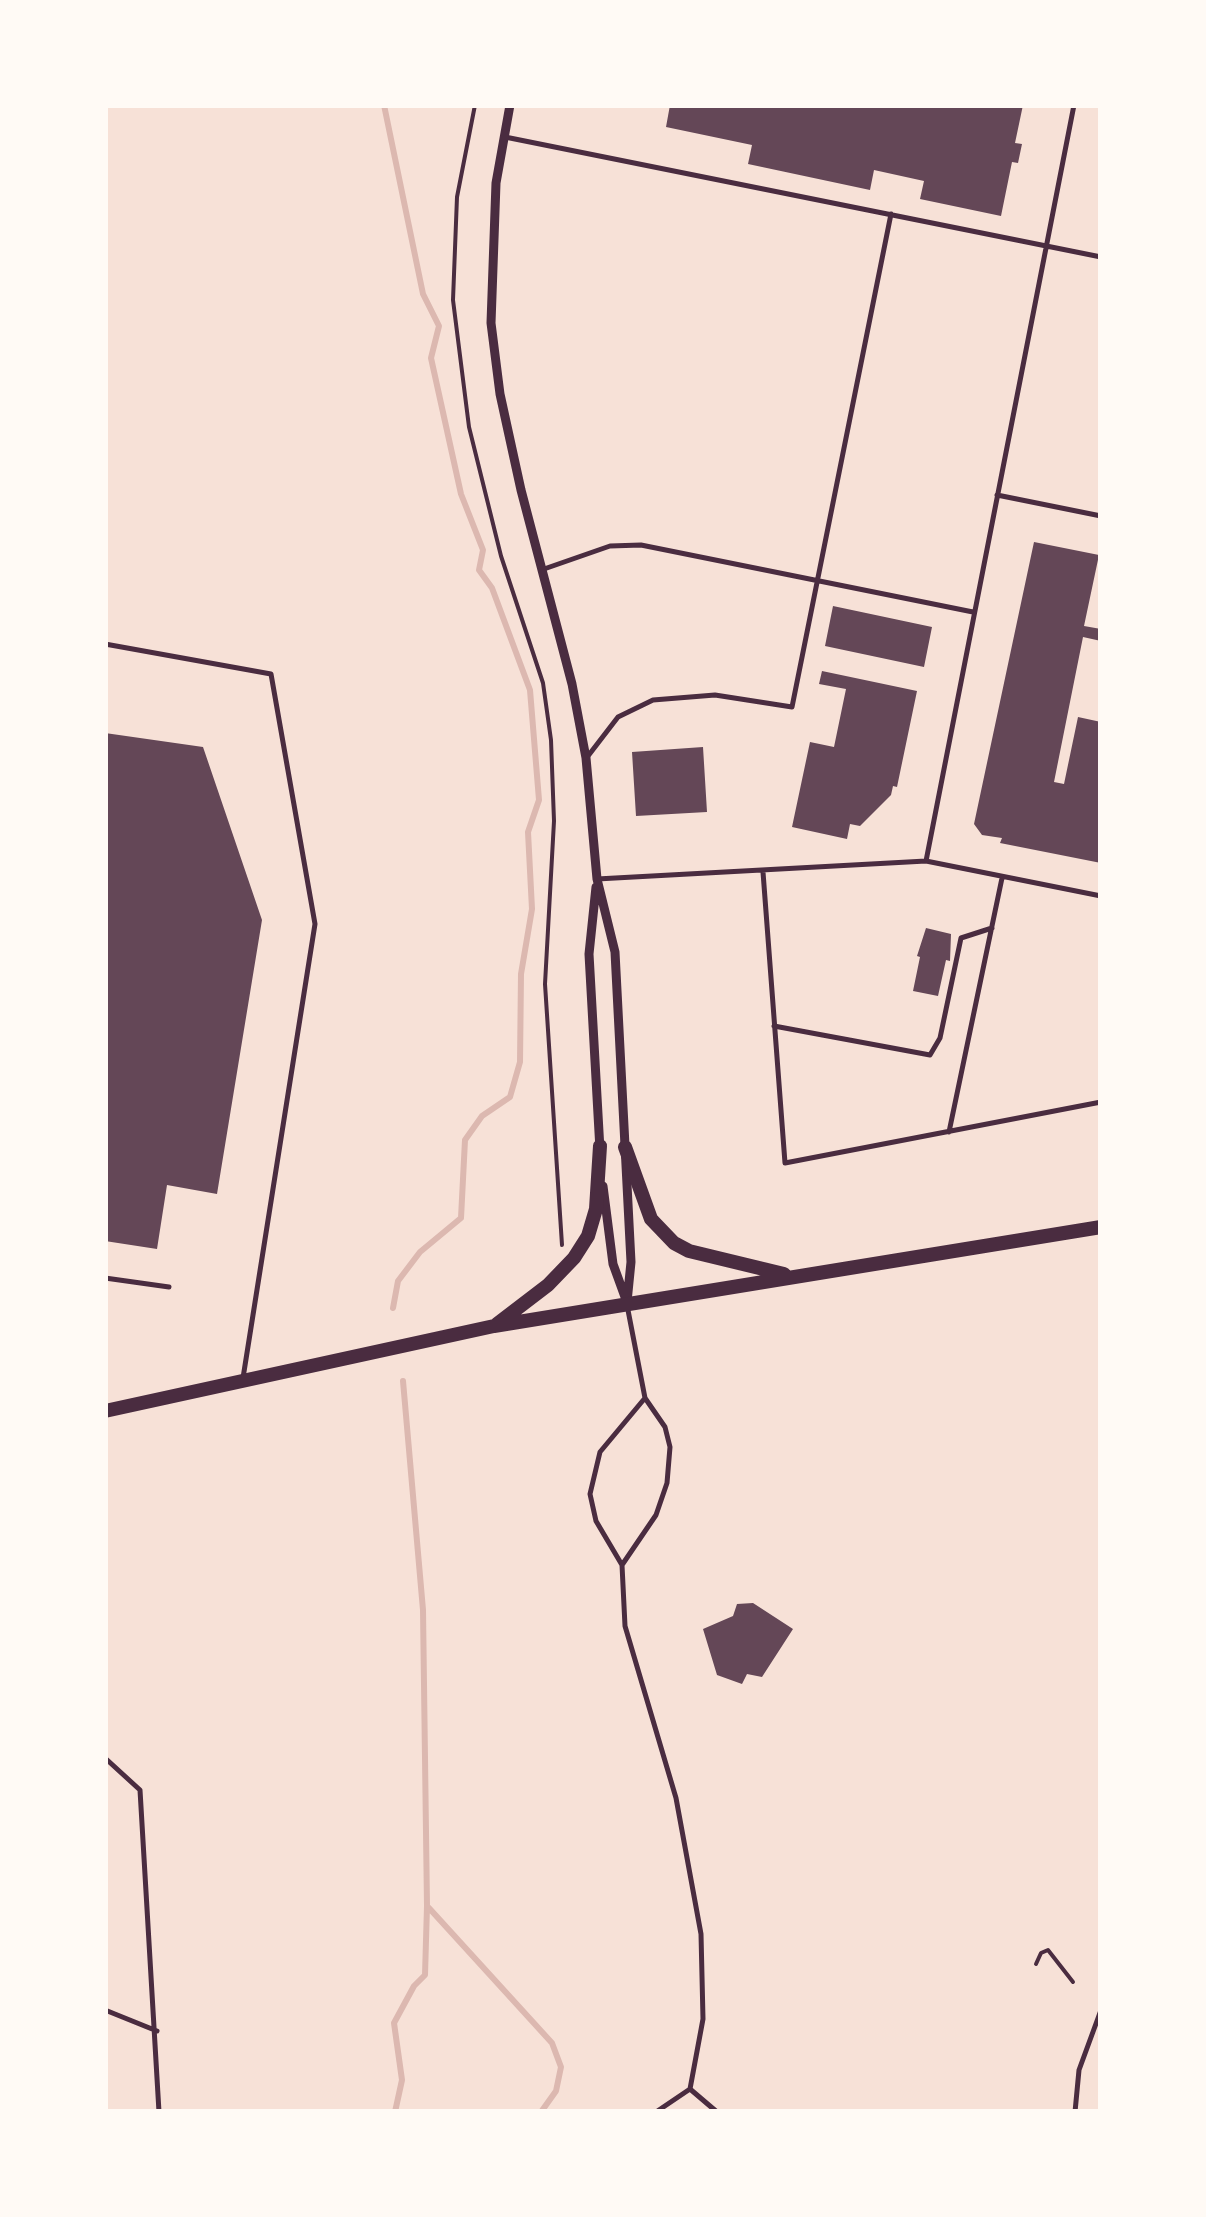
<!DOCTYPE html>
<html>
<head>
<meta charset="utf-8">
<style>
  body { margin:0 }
  #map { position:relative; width:1206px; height:2217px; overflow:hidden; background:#f7e1d7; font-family:Jost,sans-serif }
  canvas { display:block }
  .frame { position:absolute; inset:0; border:108px solid #fffaf5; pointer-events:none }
</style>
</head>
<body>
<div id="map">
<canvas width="1206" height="2217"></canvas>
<div class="frame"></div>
</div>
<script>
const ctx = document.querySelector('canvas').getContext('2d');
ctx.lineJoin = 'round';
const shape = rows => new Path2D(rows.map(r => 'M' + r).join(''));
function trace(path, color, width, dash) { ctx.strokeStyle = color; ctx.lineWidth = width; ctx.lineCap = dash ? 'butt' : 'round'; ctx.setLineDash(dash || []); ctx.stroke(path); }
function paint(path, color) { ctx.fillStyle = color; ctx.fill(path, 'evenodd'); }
trace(shape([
  [384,105,423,294,439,326,431,358,461,494,483,550,479,570,492,588,530,690,539,800,528,832,532,909,521,974,520,1062,510,1097,482,1116,465,1140,461,1218,420,1252,398,1281,393,1308],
  [429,1908,552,2043,561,2067,556,2091,541,2112],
  [395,2112,402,2080,394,2023,414,1986,425,1975,427,1906,423,1610,403,1381]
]), '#dcb8b0', 6);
paint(shape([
  [670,105,1023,105,1015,143,1022,144,1018,163,1012,162,1001,216,920,199,924,181,874,170,870,190,748,164,752,145,666,127],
  [1034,542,1099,555,1084,626,1101,629,1101,641,1083,637,1054,782,1064,784,1078,717,1101,722,1101,863,1000,843,1002,838,982,835,974,824],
  [833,606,932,627,924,667,825,646],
  [822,671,917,691,897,787,893,786,891,795,860,826,850,824,847,839,792,827,810,742,834,747,846,689,819,684],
  [105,733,203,747,262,920,217,1194,167,1185,157,1249,105,1241],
  [703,747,707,812,636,816,632,752],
  [926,928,951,934,950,961,946,960,938,996,913,991,920,957,917,956],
  [753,1603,793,1629,762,1677,747,1674,742,1684,717,1675,703,1629,733,1616,737,1604]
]), '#644757');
trace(shape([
  [475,105,457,197,453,300,469,427,501,556,543,683,551,740,554,821,545,984,562,1245],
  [1036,1964,1041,1953,1048,1950,1073,1982]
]), '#4a2c40', 4);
trace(shape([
  [505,137,1101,257],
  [997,495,1101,516],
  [544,569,610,546,641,545,973,612],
  [105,644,271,674,315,924,243,1378],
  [588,756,618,717,653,700,715,695,792,707,891,214],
  [926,861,1074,105],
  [763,872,785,1163,1101,1102],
  [597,879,926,861,1101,896],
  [774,1026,930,1055,940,1038,961,938,992,928],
  [949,1132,1002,878],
  [105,1278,169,1287],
  [645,1398,600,1452,590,1494,596,1521,622,1565,625,1626,676,1798,701,1934,703,2019,690,2089],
  [622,1565,656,1515,667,1483,670,1447,665,1427,645,1398,627,1305],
  [105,1758,140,1790,159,2112],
  [105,2010,157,2031],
  [690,2089,717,2112],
  [656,2112,690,2089],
  [1075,2112,1079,2070,1101,2010]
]), '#4a2c40', 5);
trace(shape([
  [510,105,496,183,491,323,500,394,521,490,572,684,586,758,597,879,615,952,631,1262,627,1302],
  [596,887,589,954,600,1150],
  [603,1186,613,1264,625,1297]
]), '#4a2c40', 9);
trace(shape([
  [625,1147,651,1219,674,1243,689,1251,784,1274],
  [497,1324,548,1285,574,1258,588,1236,596,1209,600,1146],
  [105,1411,494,1326,1101,1227]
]), '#4a2c40', 14);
</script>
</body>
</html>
